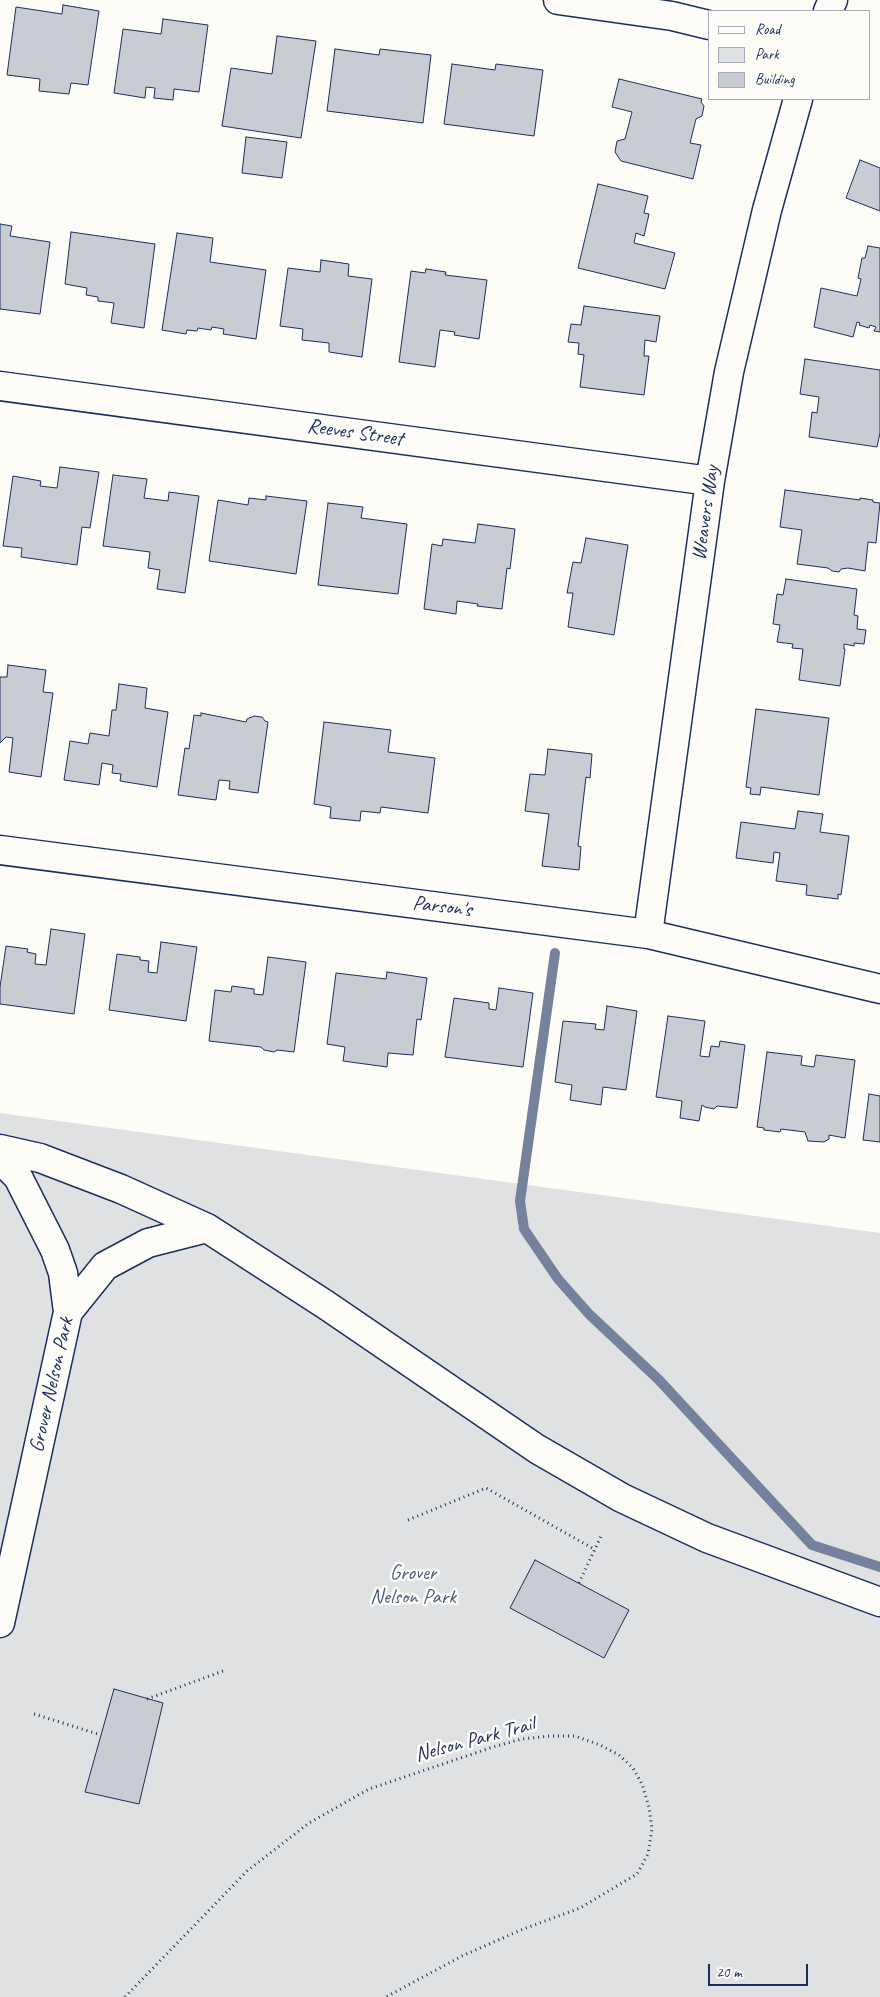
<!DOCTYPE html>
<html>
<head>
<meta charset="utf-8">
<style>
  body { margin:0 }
  #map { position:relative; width:880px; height:1997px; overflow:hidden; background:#fdfcf7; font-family:Caveat,sans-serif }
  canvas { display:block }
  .legend { position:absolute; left:708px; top:10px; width:162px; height:90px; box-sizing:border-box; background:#fdfcf7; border:1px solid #a3aaba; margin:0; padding:6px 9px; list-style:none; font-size:15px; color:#1b2f5e }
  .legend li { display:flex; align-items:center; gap:10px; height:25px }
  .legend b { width:25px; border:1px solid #a3aaba }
  .scale { position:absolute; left:708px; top:1964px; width:100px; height:22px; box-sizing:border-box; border:2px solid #1b2f5e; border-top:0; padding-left:6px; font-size:15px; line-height:18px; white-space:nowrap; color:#1b2f5e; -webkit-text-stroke:4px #fdfcf7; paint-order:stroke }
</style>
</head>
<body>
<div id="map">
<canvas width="880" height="1997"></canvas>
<ul class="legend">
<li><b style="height:6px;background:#fdfcf7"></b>Road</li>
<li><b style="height:14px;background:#e0e1e3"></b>Park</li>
<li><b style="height:14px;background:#c9ccd3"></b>Building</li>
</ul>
<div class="scale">20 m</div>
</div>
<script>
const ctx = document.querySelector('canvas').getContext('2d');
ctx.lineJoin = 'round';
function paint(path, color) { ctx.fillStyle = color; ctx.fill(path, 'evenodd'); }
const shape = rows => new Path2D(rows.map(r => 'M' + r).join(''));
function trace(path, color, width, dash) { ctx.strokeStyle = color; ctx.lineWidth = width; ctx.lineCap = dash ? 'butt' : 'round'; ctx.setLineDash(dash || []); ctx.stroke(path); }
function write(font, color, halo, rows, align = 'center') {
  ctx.font = font + ' Caveat,sans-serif'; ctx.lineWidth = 5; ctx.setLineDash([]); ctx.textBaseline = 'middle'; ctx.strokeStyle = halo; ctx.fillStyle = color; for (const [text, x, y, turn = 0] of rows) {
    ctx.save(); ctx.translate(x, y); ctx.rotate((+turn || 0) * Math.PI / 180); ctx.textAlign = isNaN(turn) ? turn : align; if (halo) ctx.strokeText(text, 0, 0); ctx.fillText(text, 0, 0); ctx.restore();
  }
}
paint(shape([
  [0,1113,880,1233,880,1997,0,1997]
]), '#e0e1e3');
trace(shape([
  [555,953,520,1201,524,1229,558,1279,589,1314,659,1380,812,1545,880,1567]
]), '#76819c', 10);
const building = shape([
  [63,5,99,11,88,85,71,83,69,94,39,91,40,79,7,75,16,7,62,14,63,5],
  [163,19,208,25,199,92,174,89,173,100,154,98,155,88,146,87,145,98,114,93,123,29,161,34,163,19],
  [277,36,316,41,301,138,222,126,231,68,272,74,277,36],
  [335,49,379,55,380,49,431,55,423,123,327,111,335,49],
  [452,64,495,70,496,64,543,70,534,136,444,124,452,64],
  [619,79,702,99,701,102,704,106,702,116,696,119,690,143,701,145,693,179,621,161,615,152,617,141,625,139,632,112,612,107,619,79],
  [246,137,287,142,282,178,242,173,246,137],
  [860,160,880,168,880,211,846,198,860,160],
  [598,184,648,196,644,213,649,214,644,236,636,233,634,243,675,253,665,289,578,268,598,184],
  [0,224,12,226,10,236,50,242,40,314,0,309,0,224],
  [71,232,155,244,144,328,111,323,114,303,98,301,98,297,86,295,87,288,65,284,71,232],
  [177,233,213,238,210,262,266,270,256,339,223,334,224,329,212,327,211,330,198,328,197,331,187,330,186,334,162,330,177,233],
  [868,246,880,248,880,332,874,331,876,327,870,325,869,328,859,325,860,323,857,322,853,337,814,327,821,288,857,296,861,279,858,278,862,258,865,258,868,246],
  [321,260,349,264,348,276,372,279,362,357,329,352,329,343,302,340,303,329,280,326,288,268,320,272,321,260],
  [426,269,446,272,445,275,487,280,479,339,454,335,455,332,440,330,435,367,399,362,411,271,425,273,426,269],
  [584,306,660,316,656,342,645,340,644,356,649,356,644,395,580,387,584,355,578,354,579,343,568,342,571,324,581,325,584,306],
  [805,359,880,370,880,433,877,447,809,437,812,412,817,413,819,397,800,394,805,359],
  [60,467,99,472,90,528,82,527,77,565,21,557,22,548,3,546,13,476,41,481,40,486,57,488,60,467],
  [113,475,147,479,144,498,168,501,169,492,199,496,185,593,157,589,160,570,148,568,150,552,103,546,113,475],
  [785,490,860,500,860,498,873,500,873,502,880,503,876,543,868,542,865,571,848,568,841,569,839,572,832,571,828,568,797,564,802,530,780,527,785,490],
  [266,496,307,501,296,574,209,561,218,500,248,505,249,498,266,500,266,496],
  [328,503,363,507,361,518,407,524,398,594,318,585,328,503],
  [478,524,515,529,510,569,507,568,502,609,477,606,478,604,457,601,456,614,424,609,432,544,442,546,443,539,475,543,478,524],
  [586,538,628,545,614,635,568,627,573,593,567,593,573,562,581,563,586,538],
  [786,579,857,589,854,615,858,616,857,629,866,630,864,644,854,643,854,646,844,644,844,649,845,649,840,686,799,680,803,649,792,648,793,644,777,642,780,625,773,624,777,594,783,595,786,579],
  [8,665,46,670,43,692,53,693,41,777,9,772,13,738,6,737,0,743,0,677,7,677,8,665],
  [119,684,147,688,145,708,168,712,157,787,120,781,121,774,112,773,113,765,102,763,99,785,64,780,70,741,88,744,90,733,109,736,112,710,116,710,119,684],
  [756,709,829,718,819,795,761,787,760,795,750,794,751,788,746,787,756,709],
  [201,713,246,722,247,719,254,716,262,717,265,721,268,722,258,793,229,789,230,781,219,780,216,800,178,795,185,748,189,749,194,715,201,716,201,713],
  [324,722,391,730,388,752,435,758,428,813,381,807,380,813,361,811,360,821,330,818,331,807,314,804,324,722],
  [548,749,592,754,590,778,586,777,578,846,581,847,579,870,542,866,549,814,525,811,530,774,545,775,548,749],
  [798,811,823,814,820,832,849,836,841,895,838,894,838,899,806,895,807,885,776,881,780,853,774,852,773,863,736,858,741,822,795,829,798,811],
  [51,929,85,934,74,1014,0,1004,0,987,6,946,28,949,27,952,36,954,35,964,46,965,51,929],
  [161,942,197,947,186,1021,109,1010,117,954,140,957,140,960,149,961,148,972,157,973,161,942],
  [268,957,306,962,294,1052,277,1050,274,1052,264,1050,261,1047,209,1041,215,990,231,992,232,986,254,989,254,994,263,995,268,957],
  [387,972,427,978,421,1020,417,1019,413,1055,388,1053,387,1067,343,1061,345,1047,327,1044,336,973,386,979,387,972],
  [499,988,533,993,523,1067,445,1057,454,998,489,1003,489,1009,496,1010,499,988],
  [607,1006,637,1011,626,1090,603,1087,601,1105,570,1100,572,1085,555,1082,563,1021,596,1024,595,1029,604,1030,607,1006],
  [668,1016,705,1021,700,1056,709,1057,711,1046,719,1047,720,1041,745,1045,737,1108,717,1106,714,1109,705,1107,702,1105,699,1121,680,1118,682,1101,656,1097,668,1016],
  [767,1052,802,1056,801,1065,814,1067,816,1055,855,1060,845,1138,829,1135,829,1139,824,1142,808,1141,805,1132,781,1129,780,1132,764,1130,764,1128,757,1127,767,1052],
  [869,1094,880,1096,880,1142,863,1140,869,1094],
  [535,1560,629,1610,604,1658,510,1608,535,1560],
  [114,1689,163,1703,139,1804,85,1792,114,1689]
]);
paint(building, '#c9ccd3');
trace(building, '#1b2f5e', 1);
const minor = shape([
  [558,0,672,16,709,25],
  [828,11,833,0],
  [0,386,710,481],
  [0,850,648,934,880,989],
  [648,934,710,481,729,372,767,210,798,99],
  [0,1149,40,1158,121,1189,207,1228,326,1305,537,1449,622,1498,707,1538,880,1602],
  [0,1159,18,1177,55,1250,63,1273,68,1312],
  [0,1623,68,1312,105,1266,148,1243,207,1228]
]);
trace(minor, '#1b2f5e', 31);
trace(shape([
  [408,1520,486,1488,594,1549],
  [579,1583,602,1534],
  [147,1699,223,1671],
  [34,1714,101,1735],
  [125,1997,247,1871,309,1823,369,1789,493,1747,522,1739,550,1736,575,1736,600,1745,619,1755,633,1768,642,1784,649,1807,652,1829,648,1854,637,1874,580,1908,521,1930,462,1956,386,1997]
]), '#1b2f5e', 3, [1, 4]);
trace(minor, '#fdfcf7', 28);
write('21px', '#1b2f5e', '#fdfcf7', [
  ["Reeves Street",355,433,8],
  ["Weavers Way",706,513,-82],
  ["Parson's",442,907,7],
  ["Grover Nelson Park",52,1385,-77],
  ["Nelson Park Trail",475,1740,-15]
]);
write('21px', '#4c5c7f', '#fdfcf7', [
  ["Grover",413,1573],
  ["Nelson Park",413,1597]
]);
</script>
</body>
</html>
